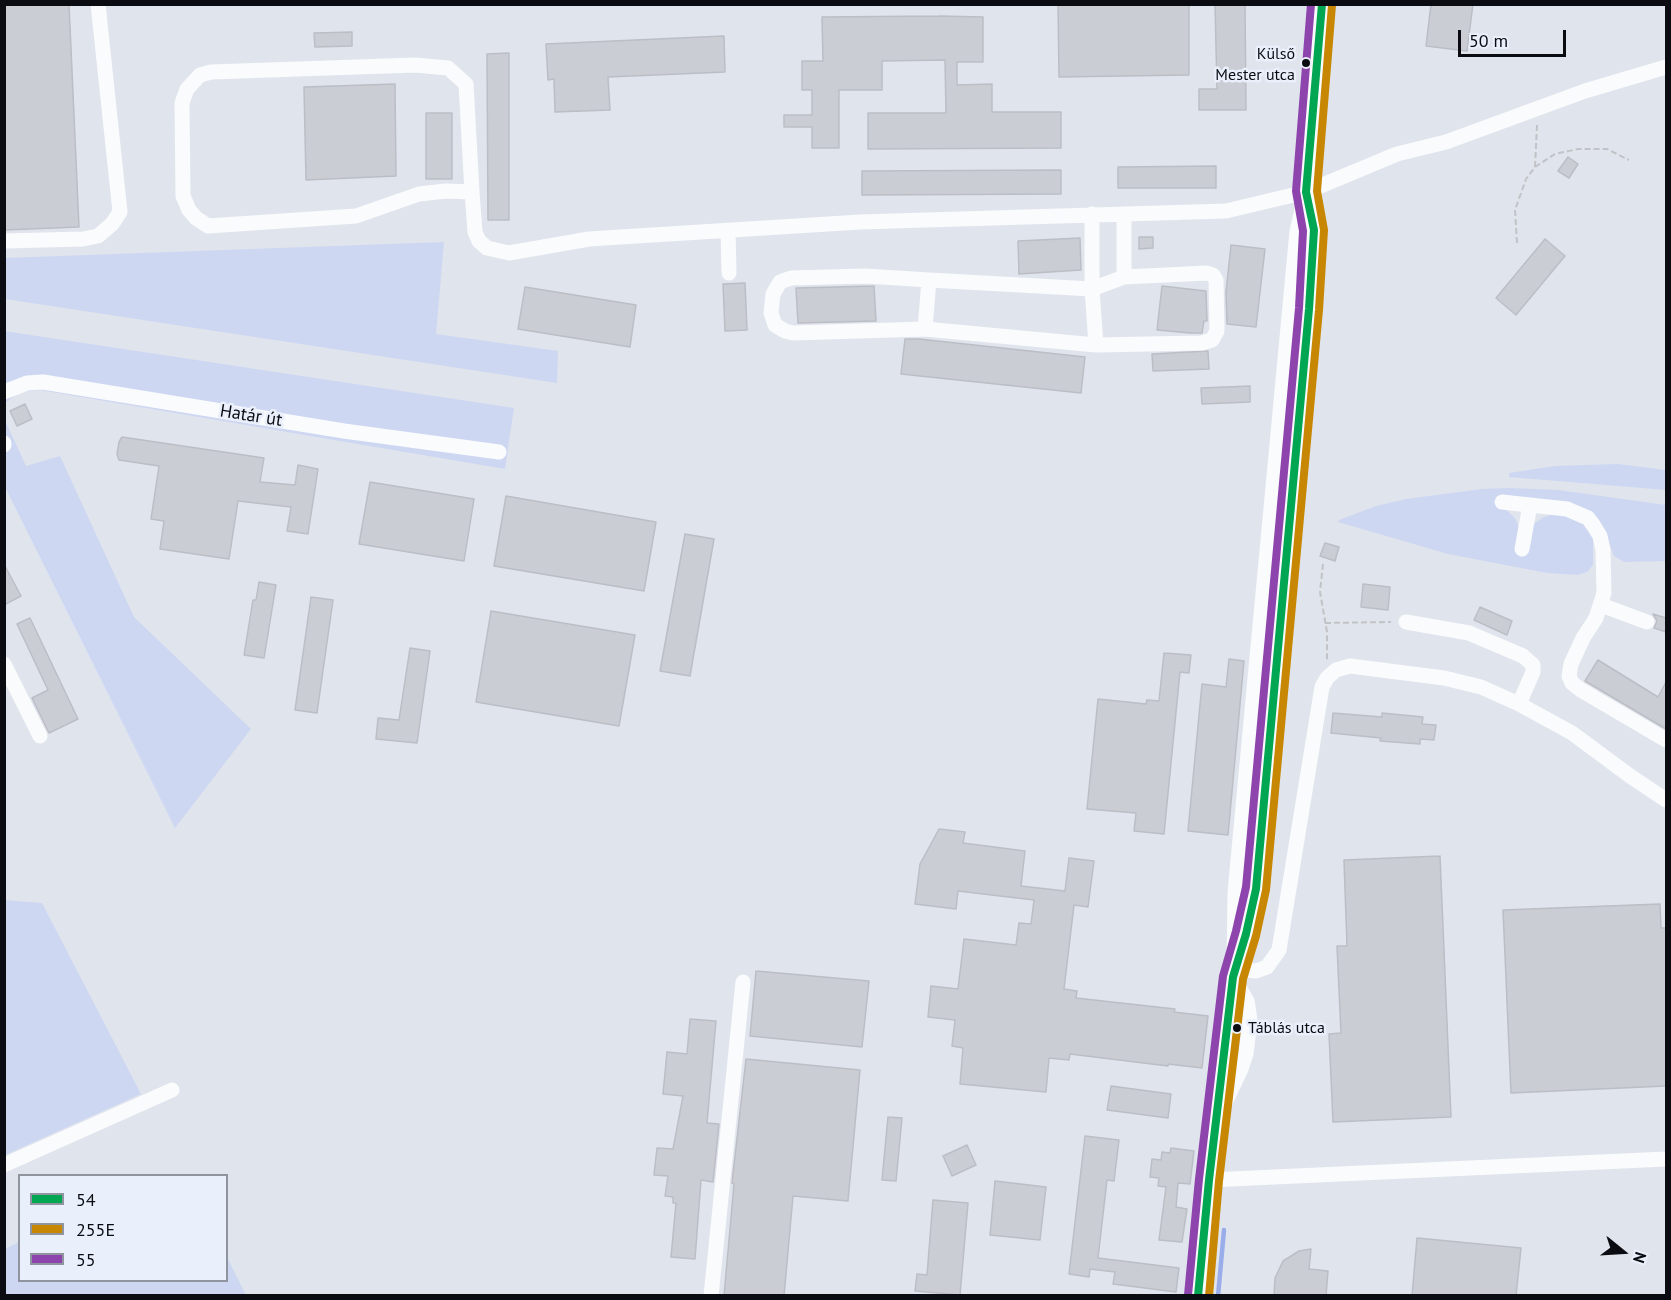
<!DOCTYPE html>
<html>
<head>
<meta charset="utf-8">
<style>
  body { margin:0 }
  #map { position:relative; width:1671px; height:1300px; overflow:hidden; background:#e0e4ed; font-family:"PT Sans",sans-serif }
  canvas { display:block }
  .frame { position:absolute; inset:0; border:6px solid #0a0c11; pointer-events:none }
  .legend { position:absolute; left:18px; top:1174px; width:210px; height:108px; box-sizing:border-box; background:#eaeffc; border:2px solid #90949e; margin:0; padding:8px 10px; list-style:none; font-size:18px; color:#0a0c11 }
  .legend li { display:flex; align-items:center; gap:12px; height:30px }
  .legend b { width:30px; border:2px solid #90949e }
  .north { position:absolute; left:1593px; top:1222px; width:60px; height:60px; -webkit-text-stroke:4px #eaeffc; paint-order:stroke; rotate:108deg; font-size:16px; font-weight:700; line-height:24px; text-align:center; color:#0a0c11 }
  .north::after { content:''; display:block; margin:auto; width:21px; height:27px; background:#0a0c11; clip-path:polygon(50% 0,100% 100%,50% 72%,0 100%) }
  .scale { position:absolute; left:1458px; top:30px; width:108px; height:27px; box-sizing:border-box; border:3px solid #0a0c11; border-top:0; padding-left:8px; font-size:18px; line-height:21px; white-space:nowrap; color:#0a0c11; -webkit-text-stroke:4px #eaeffc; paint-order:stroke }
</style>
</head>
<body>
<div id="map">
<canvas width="1671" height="1300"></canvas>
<div class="frame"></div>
<ul class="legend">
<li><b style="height:8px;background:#00a651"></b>54</li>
<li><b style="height:8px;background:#c88703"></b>255E</li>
<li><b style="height:8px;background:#8e44ad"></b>55</li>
</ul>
<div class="north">N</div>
<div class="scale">50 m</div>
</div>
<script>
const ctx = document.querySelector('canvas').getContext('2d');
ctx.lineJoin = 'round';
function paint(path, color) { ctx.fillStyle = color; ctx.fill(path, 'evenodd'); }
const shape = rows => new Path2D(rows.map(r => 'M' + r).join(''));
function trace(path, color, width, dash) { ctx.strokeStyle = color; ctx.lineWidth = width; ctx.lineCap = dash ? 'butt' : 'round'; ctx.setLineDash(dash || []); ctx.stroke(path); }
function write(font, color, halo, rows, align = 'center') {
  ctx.font = font + ' "PT Sans",sans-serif'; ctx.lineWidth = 5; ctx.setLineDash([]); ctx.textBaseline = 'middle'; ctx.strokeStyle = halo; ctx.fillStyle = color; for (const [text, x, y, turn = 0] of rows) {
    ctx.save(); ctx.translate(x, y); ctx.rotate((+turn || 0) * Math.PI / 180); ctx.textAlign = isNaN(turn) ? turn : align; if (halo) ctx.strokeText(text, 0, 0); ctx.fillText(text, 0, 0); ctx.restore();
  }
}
paint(shape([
  [444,242,436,334,558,351,557,383,5,299,5,258],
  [4,331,514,408,505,469,40,390,20,392,5,403],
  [4,418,26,466,60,456,134,617,251,729,175,828,5,487],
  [1618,464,1666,470,1666,490,1509,477,1509,473,1555,466],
  [1509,488,1558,490,1666,505,1666,561,1624,562,1614,556,1605,531,1596,519,1502,506,1515,518,1518,525,1519,537,1531,530,1535,523,1544,517,1554,514,1568,515,1581,521,1593,539,1593,565,1587,572,1578,575,1547,573,1448,554,1338,522,1339,520,1376,506,1406,499,1482,489],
  [4,900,42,903,141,1094,5,1155],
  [19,1242,20,1280,226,1280,227,1257,246,1295,7,1295,5,1291,5,1249]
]), '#cdd7f2');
trace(shape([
  [1218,1296,1224,1230]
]), '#99adea', 4.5);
const building = shape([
  [4,4,69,4,79,227,4,230,4,4],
  [1058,4,1189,4,1189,75,1059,77,1058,4],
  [1215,4,1245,4,1246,110,1199,110,1199,89,1217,89,1215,4],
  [1431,4,1473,4,1467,51,1426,46,1431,4],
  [939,16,983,17,983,62,957,62,957,85,992,84,992,112,1061,112,1061,148,868,149,868,113,946,113,945,60,882,61,882,90,839,90,839,148,812,148,812,127,784,127,784,115,812,115,812,90,802,90,802,61,823,61,822,17,939,16],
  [352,32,352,46,315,47,314,33,352,32],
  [724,36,725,72,608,77,610,110,555,112,554,79,548,80,546,44,724,36],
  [509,53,509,220,488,220,487,54,509,53],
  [395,84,396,176,306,180,304,87,395,84],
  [426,113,452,113,452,179,426,179,426,113],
  [1568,157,1578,164,1569,178,1558,171,1568,157],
  [1216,166,1216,188,1118,188,1118,167,1216,166],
  [1061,170,1061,194,862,195,862,171,1061,170],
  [1139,237,1153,237,1153,248,1139,249,1139,237],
  [1080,238,1081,270,1019,274,1018,241,1080,238],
  [1545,239,1565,256,1516,315,1496,298,1545,239],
  [1231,245,1265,249,1256,327,1227,324,1226,292,1231,245],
  [745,283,747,330,725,331,723,284,745,283],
  [874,286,876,321,798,323,796,288,874,286],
  [1162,286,1206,291,1207,321,1204,321,1202,333,1190,333,1157,330,1162,286],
  [525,287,636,305,630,347,518,329,525,287],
  [905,339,919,339,1085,357,1081,393,901,374,905,339],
  [1208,351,1209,369,1153,371,1152,354,1208,351],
  [1250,386,1250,402,1202,404,1201,388,1250,386],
  [25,404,32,419,17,426,10,411,25,404],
  [122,437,264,458,260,482,295,485,298,465,318,469,308,534,287,531,291,507,238,501,229,559,160,549,164,521,151,519,159,466,119,460,117,454,119,442,122,437],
  [370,482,474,499,464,561,359,544,370,482],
  [506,496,656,522,644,591,494,566,506,496],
  [685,534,714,539,690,676,660,671,685,534],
  [1325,543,1339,547,1335,561,1320,556,1325,543],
  [4,564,21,596,4,605,4,564],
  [259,582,276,585,264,658,244,655,253,600,256,600,259,582],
  [1363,584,1390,587,1388,610,1361,607,1363,584],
  [311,597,333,600,317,713,295,710,311,597],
  [1480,607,1512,621,1507,635,1474,620,1480,607],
  [491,611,635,635,619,726,476,702,491,611],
  [1653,614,1666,618,1666,632,1654,628,1657,621,1653,614],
  [30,618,78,719,49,733,32,698,48,690,17,624,30,618],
  [410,648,430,651,417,743,376,739,378,718,399,720,410,648],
  [1164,653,1191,655,1189,673,1180,672,1164,834,1134,831,1136,813,1087,809,1098,699,1146,704,1147,700,1159,701,1164,653],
  [1229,659,1244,661,1228,835,1188,831,1202,684,1226,687,1229,659],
  [1598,660,1658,697,1666,682,1666,729,1585,681,1598,660],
  [1333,713,1382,717,1382,713,1423,717,1422,724,1436,725,1434,740,1420,739,1420,744,1380,741,1381,738,1331,733,1333,713],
  [939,829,965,832,963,843,1025,851,1021,886,1065,891,1069,858,1094,861,1088,907,1074,905,1064,989,1077,991,1076,998,1175,1009,1174,1012,1208,1016,1202,1068,1168,1064,1168,1066,1070,1054,1069,1060,1049,1058,1046,1092,960,1084,963,1048,952,1046,955,1020,928,1017,931,986,958,989,964,939,1016,945,1019,923,1031,924,1034,900,958,891,956,909,915,904,920,864,939,829],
  [1440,856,1451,1117,1333,1122,1329,1034,1341,1033,1337,946,1347,946,1344,860,1440,856],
  [1660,904,1661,928,1666,928,1666,1086,1511,1093,1503,910,1660,904],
  [756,971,869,981,862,1047,750,1036,756,971],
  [690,1019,716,1021,707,1123,719,1124,713,1182,701,1180,695,1259,671,1257,676,1203,673,1203,673,1197,665,1196,668,1176,654,1175,657,1148,673,1149,683,1096,663,1094,667,1052,687,1054,690,1019],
  [746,1059,860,1070,848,1201,793,1196,784,1296,724,1296,734,1184,732,1183,746,1059],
  [1111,1086,1171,1094,1168,1118,1107,1110,1111,1086],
  [888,1117,902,1118,896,1181,882,1180,888,1117],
  [1085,1136,1119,1140,1114,1181,1107,1180,1098,1258,1179,1268,1176,1292,1113,1284,1115,1272,1090,1269,1089,1277,1069,1274,1085,1136],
  [967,1145,976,1165,952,1176,943,1156,967,1145],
  [1171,1148,1194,1151,1190,1184,1178,1183,1176,1207,1187,1209,1182,1242,1159,1240,1166,1187,1158,1186,1159,1178,1150,1177,1152,1159,1161,1160,1162,1152,1170,1153,1171,1148],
  [995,1181,1046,1187,1040,1240,990,1235,995,1181],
  [933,1200,968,1203,960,1295,915,1291,917,1274,927,1275,933,1200],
  [1417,1238,1521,1248,1516,1296,1412,1296,1417,1238],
  [1311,1249,1309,1269,1328,1271,1326,1296,1274,1296,1275,1278,1283,1261,1299,1251,1311,1249]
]);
paint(building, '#cbcdd5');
trace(building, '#bbbec5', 1.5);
trace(shape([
  [1535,167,1555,154,1578,149,1607,149,1629,160],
  [1517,243,1515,210,1526,179,1535,167,1537,125],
  [1323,564,1320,592,1327,632,1327,660],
  [1325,623,1391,622]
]), '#c2c3c6', 2, [6, 3]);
trace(shape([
  [472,192,446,191,419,194,356,216,208,226,196,218,189,210,183,196,182,103,187,89,200,75,211,72,415,65,448,68,466,84,472,192,475,232,479,241,487,248,509,253,589,239,860,222,1226,211,1306,192,1397,154,1446,142,1585,91,1666,67],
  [1092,214,1092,289,1096,345,1202,343,1212,340,1217,331,1216,280,1213,275,1207,273,1124,277,1092,289,929,280,925,329,1096,345],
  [728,230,729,273],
  [4,241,83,239,98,236,112,224,120,212,98,4],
  [1124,277,1124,214],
  [925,329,793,333,785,331,775,325,771,313,773,294,780,282,791,278,865,276,929,280],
  [4,392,27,383,43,382,344,431,499,452],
  [4,443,4,445],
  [1502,502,1567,509,1588,518,1594,526,1600,536,1603,550,1604,593,1596,618,1583,638,1571,664,1569,676,1572,683,1581,690,1666,740],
  [1522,549,1530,505],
  [1601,605,1647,622],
  [1406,622,1469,633,1523,656,1533,665,1533,672,1519,704],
  [4,664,40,736],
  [1234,960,1235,892,1297,231,1306,192,1322,4],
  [1234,969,1256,971,1267,967,1279,950,1322,687,1327,678,1336,670,1350,666,1444,678,1481,687,1519,704,1572,733,1630,776,1666,800],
  [1220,1113,1241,1069,1246,1054,1250,1020,1247,1001,1233,977],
  [4,1165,172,1090],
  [1209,1180,1666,1159],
  [711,1296,743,982],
  [1198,1296,1209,1180,1233,977,1246,934,1256,889,1309,309,1314,230,1306,192]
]), '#fafbfc', 15);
trace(shape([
  [1198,1296,1209,1180,1233,977,1246,934,1256,889,1309,309,1314,230,1306,192,1322,4]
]), '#00a651', 8);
trace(shape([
  [1209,1296,1219,1181,1243,979,1256,936,1266,890,1319,310,1324,230,1317,191,1332,5]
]), '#c88703', 8);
trace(shape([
  [1188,1295,1199,1179,1223,976,1236,931,1246,887,1299,308,1303,231,1296,191,1311,4]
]), '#8e44ad', 8);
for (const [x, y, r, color] of [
  [1306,63,5,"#0a0c11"],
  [1237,1028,5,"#0a0c11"]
]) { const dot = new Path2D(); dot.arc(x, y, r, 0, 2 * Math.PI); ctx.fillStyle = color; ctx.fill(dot); trace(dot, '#eaeffc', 2); }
write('16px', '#0a0c11', '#eaeffc', [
  ["Külső",1295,54],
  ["Mester utca",1295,75],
  ["Táblás utca",1248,1028,"left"]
], 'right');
write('18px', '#0a0c11', '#eaeffc', [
  ["Határ út",251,416,9]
]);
</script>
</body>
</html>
